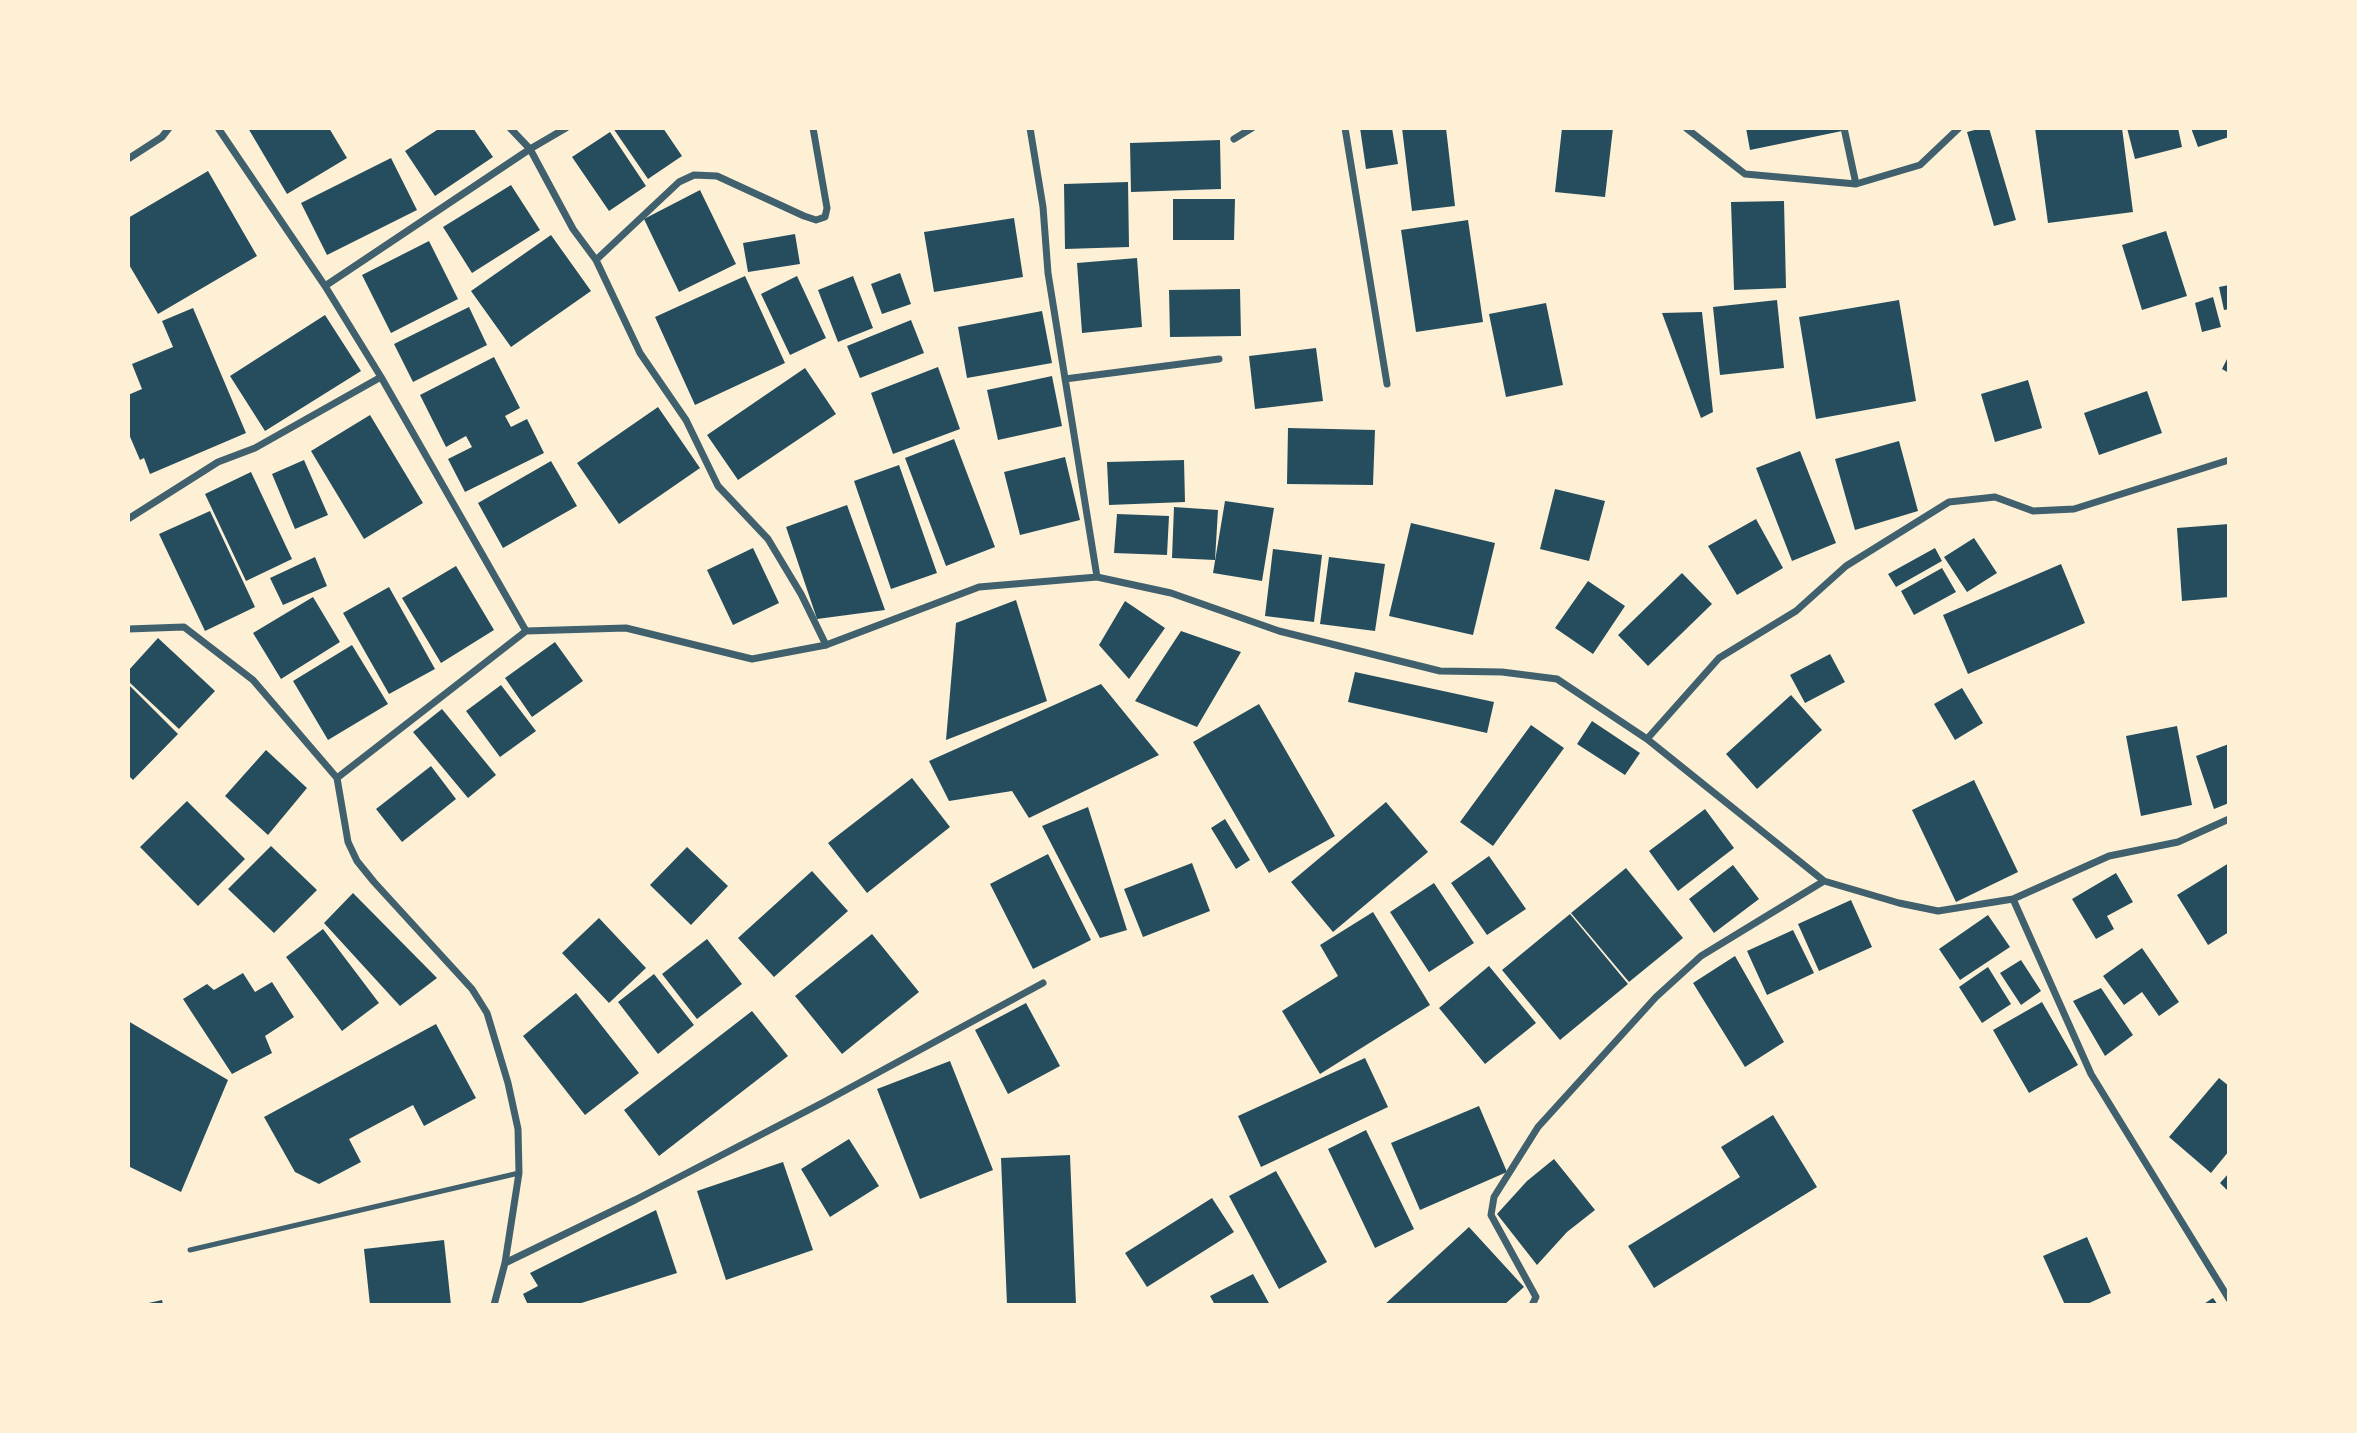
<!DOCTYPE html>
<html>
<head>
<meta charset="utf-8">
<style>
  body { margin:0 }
  #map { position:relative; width:2357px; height:1433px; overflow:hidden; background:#fdf0d5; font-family:Arial,sans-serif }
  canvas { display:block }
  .frame { position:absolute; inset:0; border:130px solid #fdf0d5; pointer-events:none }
</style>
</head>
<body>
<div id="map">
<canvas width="2357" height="1433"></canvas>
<div class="frame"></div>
</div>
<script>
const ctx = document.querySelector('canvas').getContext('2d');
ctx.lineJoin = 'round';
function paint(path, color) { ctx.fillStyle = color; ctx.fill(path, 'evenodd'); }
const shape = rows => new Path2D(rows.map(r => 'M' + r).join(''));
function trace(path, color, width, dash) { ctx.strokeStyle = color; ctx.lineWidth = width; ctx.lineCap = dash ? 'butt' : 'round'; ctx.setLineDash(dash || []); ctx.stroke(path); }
paint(shape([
  [248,128,329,128,347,158,287,194],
  [440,128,473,128,493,157,435,196,405,151],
  [613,128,663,128,682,156,648,179],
  [1360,128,1392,128,1398,164,1366,169],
  [1402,128,1446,128,1455,206,1412,211],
  [1562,128,1613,128,1605,197,1555,192],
  [1746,128,1841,128,1842,131,1750,150],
  [1982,128,1989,128,2016,220,1994,226,1967,132],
  [2035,128,2122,128,2133,212,2048,223],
  [2127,128,2178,128,2182,147,2135,159],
  [2191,128,2229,128,2229,137,2198,147],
  [610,132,646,186,609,211,572,157],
  [1220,140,1221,189,1131,192,1130,143],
  [391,158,417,210,327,255,301,203],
  [208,171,257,256,158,314,128,263,128,218],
  [1128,182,1129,247,1065,249,1064,184],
  [511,185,540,230,472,273,443,227],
  [700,190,736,264,679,292,644,219],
  [1173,199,1235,199,1234,240,1173,240],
  [1784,201,1786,288,1734,290,1731,202],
  [1014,218,1023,277,934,292,924,232],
  [1468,220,1483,322,1416,332,1401,230],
  [2166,231,2187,296,2142,310,2122,245],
  [795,234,800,264,748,272,743,243],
  [551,235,591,291,511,347,471,291],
  [429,241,458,299,391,333,362,275],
  [1137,258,1142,327,1082,333,1077,263],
  [900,273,911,304,882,314,871,284],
  [745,276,785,363,695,405,655,317],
  [797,276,826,338,790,355,761,294],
  [853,276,873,328,838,342,818,290],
  [2229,285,2229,309,2224,310,2219,287],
  [1240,289,1241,336,1170,337,1169,290],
  [2213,297,2221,327,2202,332,2195,303],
  [1777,300,1784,368,1720,375,1713,307],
  [1899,300,1916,401,1816,419,1799,317],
  [1546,303,1563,385,1506,397,1489,314],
  [469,307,487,345,413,382,394,344],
  [193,308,246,433,150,474,144,458,140,460,128,432,128,395,142,389,132,364,173,347,162,321],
  [1042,311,1052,363,967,378,958,327],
  [1702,312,1713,412,1701,418,1662,313],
  [325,315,361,371,265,431,230,376],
  [911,320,924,353,860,378,847,346],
  [1316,348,1323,401,1255,409,1249,356],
  [2229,355,2229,373,2222,369],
  [494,357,520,408,505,416,511,427,527,419,544,453,465,492,448,459,472,447,466,436,446,447,420,395],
  [938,367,960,429,893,454,871,393],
  [805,368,836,414,738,480,707,435],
  [1052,376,1062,426,998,440,987,390],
  [2028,380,2042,428,1995,442,1981,394],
  [2147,391,2162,433,2099,455,2084,413],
  [658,407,700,468,619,524,577,463],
  [370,415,423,503,364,539,311,451],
  [1288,428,1375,430,1373,485,1287,484],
  [954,439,995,547,946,566,905,458],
  [1899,441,1918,511,1855,530,1835,459],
  [1800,451,1836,543,1792,561,1756,468],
  [1065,457,1080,520,1020,535,1004,472],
  [304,460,328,515,295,529,272,474],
  [1184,460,1185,502,1109,505,1107,462],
  [551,461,577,506,503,548,478,503],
  [899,465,937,573,891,589,854,481],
  [251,472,292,559,246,581,205,494],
  [1555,489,1605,501,1589,561,1540,549],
  [1225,501,1274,508,1262,581,1213,573],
  [847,505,885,610,817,619,786,527],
  [1174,507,1218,510,1215,560,1172,558],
  [210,511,255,607,205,631,159,534],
  [1117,514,1169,516,1167,555,1114,553],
  [1756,519,1783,568,1737,595,1708,546],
  [1411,523,1495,543,1473,635,1389,616],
  [2229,524,2229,597,2182,601,2177,528],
  [1974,538,1997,573,1967,592,1944,557],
  [753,548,779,603,733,625,707,570],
  [1935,548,1942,561,1896,587,1888,574],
  [1273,549,1322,555,1314,622,1265,616],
  [315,557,327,586,283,605,270,578],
  [1329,557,1385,564,1375,631,1320,624],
  [2061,564,2085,623,1968,674,1943,615],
  [456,566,494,630,441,663,402,598],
  [1942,568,1956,592,1914,615,1901,591],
  [1682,573,1712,604,1648,666,1618,635],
  [1588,581,1625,606,1593,654,1555,628],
  [389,587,435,669,389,694,343,613],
  [313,597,340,642,281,679,253,633],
  [1016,600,1047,701,946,740,956,623],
  [1125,601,1165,628,1129,679,1099,645],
  [1181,631,1241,652,1197,727,1135,701],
  [158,638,215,691,179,729,128,681,128,671],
  [555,642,583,681,532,717,505,678],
  [352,645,388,704,328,740,293,681],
  [1830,654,1845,682,1805,703,1790,675],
  [1355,672,1494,702,1487,733,1348,702],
  [128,684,178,734,133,780,128,775],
  [1101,684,1159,755,1029,818,1012,791,949,801,929,761],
  [501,685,536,731,500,757,466,711],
  [1962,688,1983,723,1955,740,1934,704],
  [1791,695,1822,730,1757,789,1726,754],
  [1259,704,1335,836,1269,873,1193,742],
  [442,709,496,775,468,798,413,732],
  [1592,721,1640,753,1625,775,1577,744],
  [1531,725,1564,748,1493,846,1460,822],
  [2177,726,2192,805,2141,816,2126,736],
  [2229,744,2229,803,2214,809,2196,756],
  [266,750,307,788,268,835,225,796],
  [431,766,456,799,402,842,376,809],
  [912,778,950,827,867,893,828,843],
  [1974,780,2018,872,1956,902,1912,810],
  [187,801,245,859,198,906,140,847],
  [1386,802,1428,852,1333,932,1291,882],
  [1088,807,1127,930,1100,938,1042,826],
  [1705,809,1734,848,1678,891,1649,851],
  [1225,819,1250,860,1236,869,1211,828],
  [271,846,317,890,274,933,228,889],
  [687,847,728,886,691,925,650,885],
  [1048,854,1091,940,1033,969,990,884],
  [1489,856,1526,909,1487,935,1451,883],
  [1192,863,1210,911,1143,937,1124,889],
  [2229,863,2229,932,2208,945,2177,895],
  [1733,865,1759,899,1714,933,1689,899],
  [1626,868,1683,938,1629,982,1571,913],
  [812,871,848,911,774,977,738,938],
  [2116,873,2133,902,2107,916,2114,929,2096,939,2072,899],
  [1434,883,1474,943,1429,972,1390,912],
  [353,893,437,978,400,1006,324,923],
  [1851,900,1872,947,1819,971,1798,924],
  [1373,912,1430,1005,1320,1074,1282,1011,1338,976,1320,945],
  [1570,914,1628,984,1560,1040,1502,970],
  [1988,915,2010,947,1960,980,1939,949],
  [599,918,646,968,609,1003,562,953],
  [323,929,379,1003,342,1031,286,957],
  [1793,930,1814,973,1767,995,1747,951],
  [872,934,919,992,842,1054,795,996],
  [707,939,742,984,697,1019,662,974],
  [2142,948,2179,1002,2159,1016,2142,992,2124,1005,2103,976],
  [1735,956,1784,1042,1745,1067,1693,983],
  [2021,960,2041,991,2021,1005,2000,973],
  [1489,966,1536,1023,1485,1064,1439,1008],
  [1988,967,2011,1004,1982,1023,1959,987],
  [243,973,255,992,272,982,294,1017,265,1036,272,1053,232,1074,183,999,207,984,214,990],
  [654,974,694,1025,658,1054,618,1002],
  [2101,988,2133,1035,2105,1056,2073,1001],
  [576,993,639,1073,585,1115,523,1036],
  [2042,1002,2078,1065,2029,1093,1993,1030],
  [1026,1003,1060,1066,1008,1094,975,1030],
  [752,1011,788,1056,659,1156,624,1110],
  [128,1021,228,1080,181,1192,128,1166],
  [436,1024,476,1098,424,1126,413,1105,349,1139,361,1162,319,1184,295,1172,264,1117],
  [1365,1058,1388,1107,1261,1167,1238,1116],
  [950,1061,993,1170,920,1199,877,1089],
  [2219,1078,2229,1086,2229,1151,2211,1173,2169,1137],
  [1479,1106,1507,1172,1420,1210,1391,1143],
  [1773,1115,1817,1187,1654,1288,1628,1246,1740,1177,1721,1147],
  [1366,1130,1414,1229,1375,1248,1328,1149],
  [849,1139,879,1186,830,1217,801,1169],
  [1070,1155,1076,1305,1007,1305,1001,1158],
  [1554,1159,1595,1210,1567,1232,1537,1265,1497,1214,1527,1181],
  [783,1162,813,1250,726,1280,697,1191],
  [1276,1171,1327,1262,1279,1289,1229,1196],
  [2229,1173,2229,1192,2220,1183],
  [1212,1198,1234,1232,1147,1287,1125,1253],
  [656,1210,677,1273,575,1305,528,1305,523,1294,538,1286,530,1273],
  [1469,1227,1524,1287,1504,1305,1384,1305],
  [2087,1237,2111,1293,2085,1305,2065,1305,2043,1256],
  [444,1240,451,1305,370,1305,364,1249],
  [1253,1274,1270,1305,1215,1305,1210,1296],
  [2213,1298,2218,1305,2202,1305],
  [162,1300,163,1305,144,1305,144,1304]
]), '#264d5e');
trace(shape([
  [190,1250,519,1173]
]), '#3f606c', 5);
trace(shape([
  [218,128,325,286,381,377,526,631],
  [510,128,530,149,573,229,596,260,640,353,686,420,718,486,768,539,801,594,826,645],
  [1030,128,1043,207,1048,273,1097,577],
  [1345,128,1387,384],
  [1686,128,1745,174,1856,184,1920,165,1959,128],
  [1844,128,1856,184],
  [1234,139,1252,128],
  [128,159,162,137,169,128],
  [596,260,679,182,694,175,717,176,804,216,816,220,825,217,827,208,813,128],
  [325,286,530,149,566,128],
  [1065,379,1219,359],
  [128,519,218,462,255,448,381,377],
  [128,629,184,627,253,680,337,778,526,631,626,628,752,659,826,645,979,587,1097,577,1171,593,1279,631,1440,671,1502,672,1557,679,1647,739,1824,881,1899,903,1938,911,2013,899,2109,856,2178,842,2229,819],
  [1647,739,1719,658,1796,611,1846,566,1949,502,1995,497,2033,511,2074,509,2229,460],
  [337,778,348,842,357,861,374,882,472,989,487,1013,508,1083,518,1129,519,1173,505,1263,494,1305],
  [2013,899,2091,1074,2229,1299],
  [505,1263,635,1200,824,1102,1043,983],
  [1532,1305,1536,1297,1491,1215,1494,1197,1538,1127,1656,997,1701,956,1824,881]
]), '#3f606c', 7);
</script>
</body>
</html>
